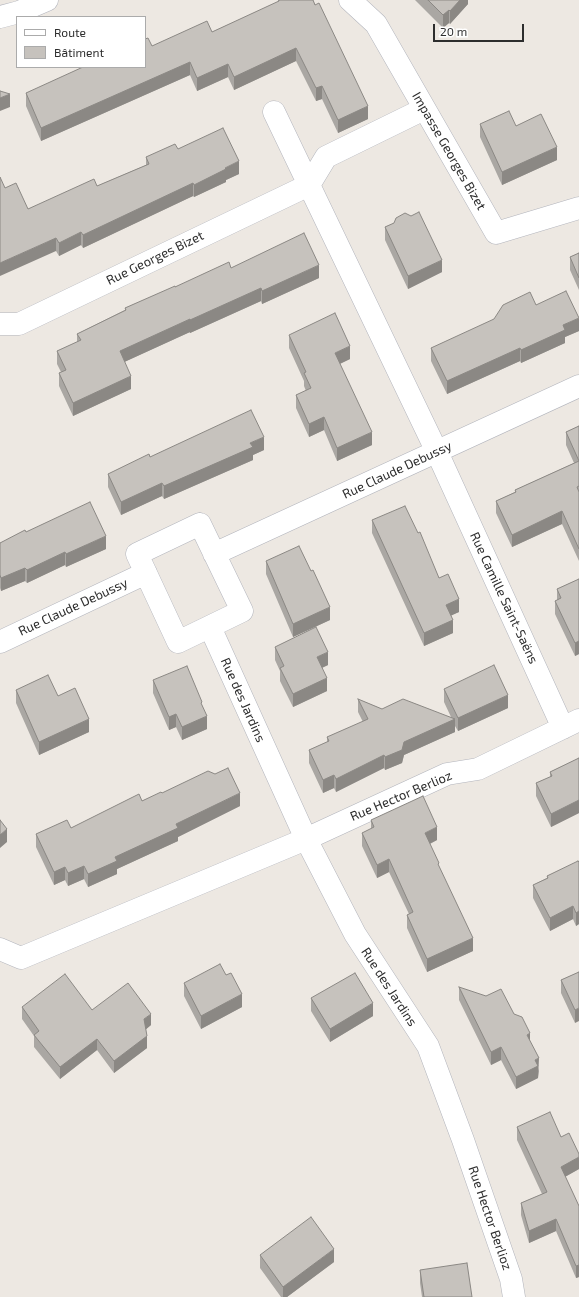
<!DOCTYPE html>
<html>
<head>
<meta charset="utf-8">
<style>
  body { margin:0 }
  #map { position:relative; width:579px; height:1297px; overflow:hidden; background:#ede8e2; font-family:"Exo 2",sans-serif }
  canvas { display:block }
  .legend { position:absolute; left:16px; top:16px; width:130px; height:52px; box-sizing:border-box; background:#fff; border:1px solid #ababab; margin:0; padding:5px 7px; list-style:none; font-size:12px; color:#2d2d2d }
  .legend li { display:flex; align-items:center; gap:8px; height:20px }
  .legend b { width:20px; border:1px solid #ababab }
  .scale { position:absolute; left:433px; top:24px; width:91px; height:18px; box-sizing:border-box; border:2px solid #2d2d2d; border-top:0; padding-left:5px; font-size:12px; line-height:14px; white-space:nowrap; color:#2d2d2d; -webkit-text-stroke:3px #fff; paint-order:stroke }
</style>
</head>
<body>
<div id="map">
<canvas width="579" height="1297"></canvas>
<ul class="legend">
<li><b style="height:5px;background:#fff"></b>Route</li>
<li><b style="height:11px;background:#c6c2bd"></b>Bâtiment</li>
</ul>
<div class="scale">20 m</div>
</div>
<script>
const ctx = document.querySelector('canvas').getContext('2d');
ctx.lineJoin = 'round';
const shape = rows => new Path2D(rows.map(r => 'M' + r).join(''));
function trace(path, color, width, dash) { ctx.strokeStyle = color; ctx.lineWidth = width; ctx.lineCap = dash ? 'butt' : 'round'; ctx.setLineDash(dash || []); ctx.stroke(path); }
function paint(path, color) { ctx.fillStyle = color; ctx.fill(path, 'evenodd'); }
function write(font, color, halo, rows, align = 'center') {
  ctx.font = font + ' "Exo 2",sans-serif'; ctx.lineWidth = 4; ctx.setLineDash([]); ctx.textBaseline = 'middle'; ctx.strokeStyle = halo; ctx.fillStyle = color; for (const [text, x, y, turn = 0] of rows) {
    ctx.save(); ctx.translate(x, y); ctx.rotate((+turn || 0) * Math.PI / 180); ctx.textAlign = isNaN(turn) ? turn : align; if (halo) ctx.strokeText(text, 0, 0); ctx.fillText(text, 0, 0); ctx.restore();
  }
}
const minor = shape([
  [350,0,376,24,496,233,579,208],
  [0,17,19,12,47,0],
  [274,112,437,452,563,728],
  [0,324,19,324,309,185,326,157,424,109],
  [200,524,242,611,178,642,137,554,200,524],
  [214,554,579,386],
  [210,627,306,839,355,934,428,1046,463,1140,511,1279,514,1297],
  [0,642,146,573],
  [0,949,21,958,306,839,447,774,478,769,579,720]
]);
trace(minor, '#b2b4bc', 23);
trace(minor, '#fff', 22);
paint(shape([
  [278,0,313,0,368,119,338,133,322,99,316,101,296,61,234,90,228,77,197,91,190,75,41,141,26,106,26,93,152,46,212,32,278,2],
  [415,0,468,0,468,4,450,24,449,23,443,28],
  [480,124,516,126,557,160,502,185,480,137],
  [178,149,239,174,226,180,226,182,194,197,193,196,83,248,81,245,59,256,56,251,5,188,28,209,97,186,146,165,146,157],
  [394,223,442,272,408,289,385,240,385,227],
  [579,253,579,290,570,270,570,257],
  [231,268,319,278,262,304,261,301,190,333,190,332,124,362,131,389,73,416,59,386,59,373,61,372,57,364,57,351,77,342,77,334,125,310,125,308,175,287],
  [536,305,579,331,565,337,565,343,521,363,520,361,447,394,431,361,431,348],
  [289,335,350,359,340,364,372,445,337,461,324,430,309,437,296,408,296,395,306,391,304,386,304,381,289,348],
  [579,426,579,561,562,524,512,547,496,513,496,501,515,492,515,490,574,463,566,445,566,432],
  [264,450,253,455,253,460,164,499,162,496,121,515,108,487,108,474,150,457],
  [372,520,418,533,439,578,459,612,451,615,453,633,424,646,372,533],
  [26,532,106,549,66,567,65,565,27,583,25,581,1,591,0,588,0,543],
  [266,561,330,620,293,637,266,574],
  [579,579,579,654,575,656,555,614,555,601,557,600,557,589],
  [275,647,328,665,322,668,327,691,293,707,280,681,280,671,275,660],
  [153,680,202,706,207,729,182,740,176,727,169,730,153,693],
  [444,689,508,708,458,731,455,726,455,732,404,755,402,763,385,770,384,768,336,792,334,788,323,793,309,763,309,750,327,742,327,737,363,722,358,712,358,699,382,709,451,717,444,702],
  [16,690,58,696,89,732,39,755,16,703],
  [579,758,579,813,551,827,536,796,536,783,550,777,550,772],
  [162,793,240,806,178,837,178,841,117,869,117,874,88,887,84,879,68,886,65,880,54,885,36,847,36,834,71,828],
  [371,820,437,840,430,844,473,951,427,972,407,928,407,915,409,914,389,872,377,878,362,846,362,833,371,829],
  [579,862,579,924,576,926,573,919,550,931,533,898,533,885,547,878,547,876],
  [579,972,575,1023,561,993,561,980],
  [184,983,242,1007,201,1029,184,996],
  [459,987,514,1014,530,1042,539,1071,538,1078,516,1089,501,1060,491,1065,459,1000],
  [311,998,373,1016,330,1042,311,1011],
  [22,1007,92,1010,151,1025,146,1029,147,1048,114,1073,97,1050,60,1079,34,1047,34,1036,22,1019],
  [517,1127,561,1137,579,1169,565,1177,579,1206,579,1277,576,1278,556,1231,529,1243,521,1215,521,1203,542,1194,517,1140],
  [260,1255,334,1262,287,1297,281,1297,260,1268],
  [420,1270,472,1297,422,1297,420,1283]
]), '#aaa7a3');
paint(shape([
  [460,0,468,0,468,4,450,24,450,11],
  [449,10,449,23,443,28,443,15],
  [296,48,296,61,234,90,234,77],
  [190,62,190,75,41,141,41,128],
  [228,64,228,77,197,91,197,78],
  [322,86,322,99,316,101,316,88],
  [10,94,10,107,0,111,0,98],
  [368,106,368,119,338,133,338,120],
  [557,147,557,160,502,185,502,172],
  [239,161,239,174,226,180,226,182,194,197,194,185,225,168],
  [193,183,193,196,83,248,83,235],
  [81,232,81,245,59,256,59,243],
  [56,238,56,251,0,276,0,263],
  [442,260,442,272,408,289,408,276],
  [319,265,319,278,262,304,262,291],
  [261,288,261,301,190,333,190,320],
  [579,318,579,331,565,337,565,343,521,363,521,350,563,325],
  [190,319,190,332,120,364,120,351],
  [350,346,350,359,335,366,335,353],
  [520,348,520,361,447,394,447,381],
  [131,376,131,389,73,416,73,403],
  [324,417,324,430,309,437,309,424],
  [372,432,372,445,337,461,337,448],
  [264,437,264,450,253,455,253,460,164,499,164,486,250,443],
  [162,483,162,496,121,515,121,502],
  [562,511,562,524,512,547,512,535],
  [106,536,106,549,66,567,66,554],
  [65,552,65,565,27,583,27,570],
  [25,568,25,581,1,591,1,578],
  [459,599,459,612,446,618,446,605],
  [330,607,330,620,293,637,293,624],
  [453,620,453,633,424,646,424,633],
  [579,641,579,654,575,656,575,643],
  [328,652,328,665,317,670,317,657],
  [327,678,327,691,293,707,293,694],
  [508,695,508,708,458,731,458,718],
  [176,714,176,727,169,730,169,717],
  [207,716,207,729,182,740,182,727],
  [89,719,89,732,39,755,39,742],
  [455,719,455,732,404,755,402,763,385,770,385,757,404,742],
  [384,755,384,768,336,792,336,779],
  [334,775,334,788,323,793,323,780],
  [240,793,240,806,178,837,178,841,117,869,117,874,88,887,88,874,115,857,176,824],
  [579,800,579,813,551,827,551,814],
  [437,827,437,840,425,846,425,833],
  [7,829,7,842,0,848,0,835],
  [389,859,389,872,377,878,377,865],
  [84,866,84,879,68,886,68,873],
  [65,867,65,880,54,885,54,872],
  [573,906,573,919,550,931,550,918],
  [579,911,579,924,576,926,576,913],
  [473,938,473,951,427,972,427,959],
  [242,994,242,1007,201,1029,201,1016],
  [373,1003,373,1016,330,1042,330,1029],
  [579,1008,579,1021,575,1023,575,1010],
  [151,1014,151,1025,144,1031,144,1019],
  [530,1033,530,1046,527,1035],
  [147,1036,147,1048,114,1073,114,1061],
  [97,1039,97,1050,60,1079,60,1067],
  [501,1047,501,1060,491,1065,491,1052],
  [539,1058,538,1078,516,1089,516,1077,535,1060],
  [579,1157,579,1169,561,1179,561,1167],
  [556,1219,556,1231,529,1243,529,1231],
  [334,1249,334,1262,287,1297,283,1297,283,1287],
  [579,1265,579,1277,576,1278,576,1266]
]), '#8b8884');
const building = shape([
  [279,0,313,0,315,5,319,3,368,106,338,120,322,86,316,88,296,48,234,77,228,64,197,78,190,62,41,128,26,93,83,67,145,67,145,39,148,38,152,46,207,21,212,32,279,1,279,0],
  [428,0,460,0,450,11,449,10,443,15,428,0],
  [0,91,10,94,0,98,0,91],
  [509,111,516,126,541,114,557,147,502,172,480,124,509,111],
  [223,128,239,161,225,168,226,169,194,185,193,183,83,235,81,232,59,243,56,238,0,263,0,177,5,188,16,183,28,209,94,179,97,186,149,164,146,157,175,144,178,149,223,128],
  [419,212,442,260,408,276,385,227,394,223,396,218,405,213,411,216,419,212],
  [304,233,319,265,262,291,261,288,190,320,190,319,120,351,131,376,73,403,59,373,66,370,57,351,81,340,77,334,126,310,125,308,175,286,175,287,229,262,231,268,304,233],
  [579,253,579,278,570,257,579,253],
  [566,291,579,318,563,325,565,330,521,350,520,348,447,381,431,348,494,319,503,305,530,292,536,305,566,291],
  [335,313,350,346,335,353,372,432,337,448,324,417,309,424,296,395,311,388,304,373,306,372,289,335,335,313],
  [251,410,264,437,250,443,253,447,164,486,162,483,121,502,108,474,149,454,150,457,251,410],
  [579,426,579,486,577,487,579,492,579,549,562,511,512,535,496,501,516,492,515,490,579,461,566,432,579,426],
  [90,502,106,536,66,554,65,552,27,570,25,568,1,578,0,575,0,543,25,530,26,532,90,502],
  [405,506,418,533,420,532,439,578,448,574,459,599,446,605,453,620,424,633,372,520,405,506],
  [299,546,311,571,313,570,330,607,293,624,266,561,299,546],
  [579,579,579,641,575,643,555,601,561,598,557,589,579,579],
  [316,627,328,652,317,657,327,678,293,694,280,668,284,666,275,647,316,627],
  [494,665,508,695,458,718,444,689,494,665],
  [187,666,202,702,201,703,207,716,182,727,176,714,169,717,153,680,187,666],
  [48,675,58,696,75,688,89,719,39,742,16,690,48,675],
  [358,699,382,709,403,699,455,719,404,742,402,750,385,757,384,755,336,779,334,775,323,780,309,750,329,741,327,737,368,719,358,699],
  [579,758,579,800,551,814,536,783,552,776,550,772,579,758],
  [228,768,240,793,176,824,178,828,115,857,117,861,88,874,84,866,68,873,65,867,54,872,36,834,67,820,71,828,139,794,142,801,161,792,162,793,208,771,215,774,228,768],
  [423,796,437,827,425,833,439,863,438,864,473,938,427,959,407,915,413,912,389,859,377,865,362,833,374,827,371,820,423,796],
  [0,820,7,829,0,835,0,820],
  [578,861,579,862,579,911,576,913,573,906,550,918,533,885,548,878,547,876,578,861],
  [220,964,226,975,231,973,242,994,201,1016,184,983,220,964],
  [579,972,579,1008,575,1010,561,980,579,972],
  [355,973,373,1003,330,1029,311,998,355,973],
  [65,974,92,1010,128,983,151,1014,144,1019,147,1036,114,1061,97,1039,60,1067,34,1035,39,1031,22,1007,65,974],
  [459,987,486,996,501,989,514,1014,522,1017,530,1033,527,1035,539,1058,535,1060,538,1066,516,1077,501,1047,491,1052,459,987],
  [550,1112,561,1137,569,1133,579,1154,579,1157,561,1167,579,1206,579,1265,576,1266,556,1219,529,1231,521,1203,547,1192,517,1127,550,1112],
  [311,1217,334,1249,283,1287,260,1255,311,1217],
  [467,1263,472,1297,424,1297,420,1270,467,1263]
]);
paint(building, '#c6c2bd');
trace(building, '#8b8884', 1);
write('13px', '#2d2d2d', '#fff', [
  ["Impasse Georges Bizet",449,151,60],
  ["Rue Georges Bizet",155,258,-26],
  ["Rue Claude Debussy",397,470,-25],
  ["Rue Camille Saint-Saëns",504,598,65],
  ["Rue Claude Debussy",73,607,-25],
  ["Rue des Jardins",243,700,66],
  ["Rue Hector Berlioz",401,796,-23],
  ["Rue des Jardins",389,987,57],
  ["Rue Hector Berlioz",490,1218,71]
]);
</script>
</body>
</html>
